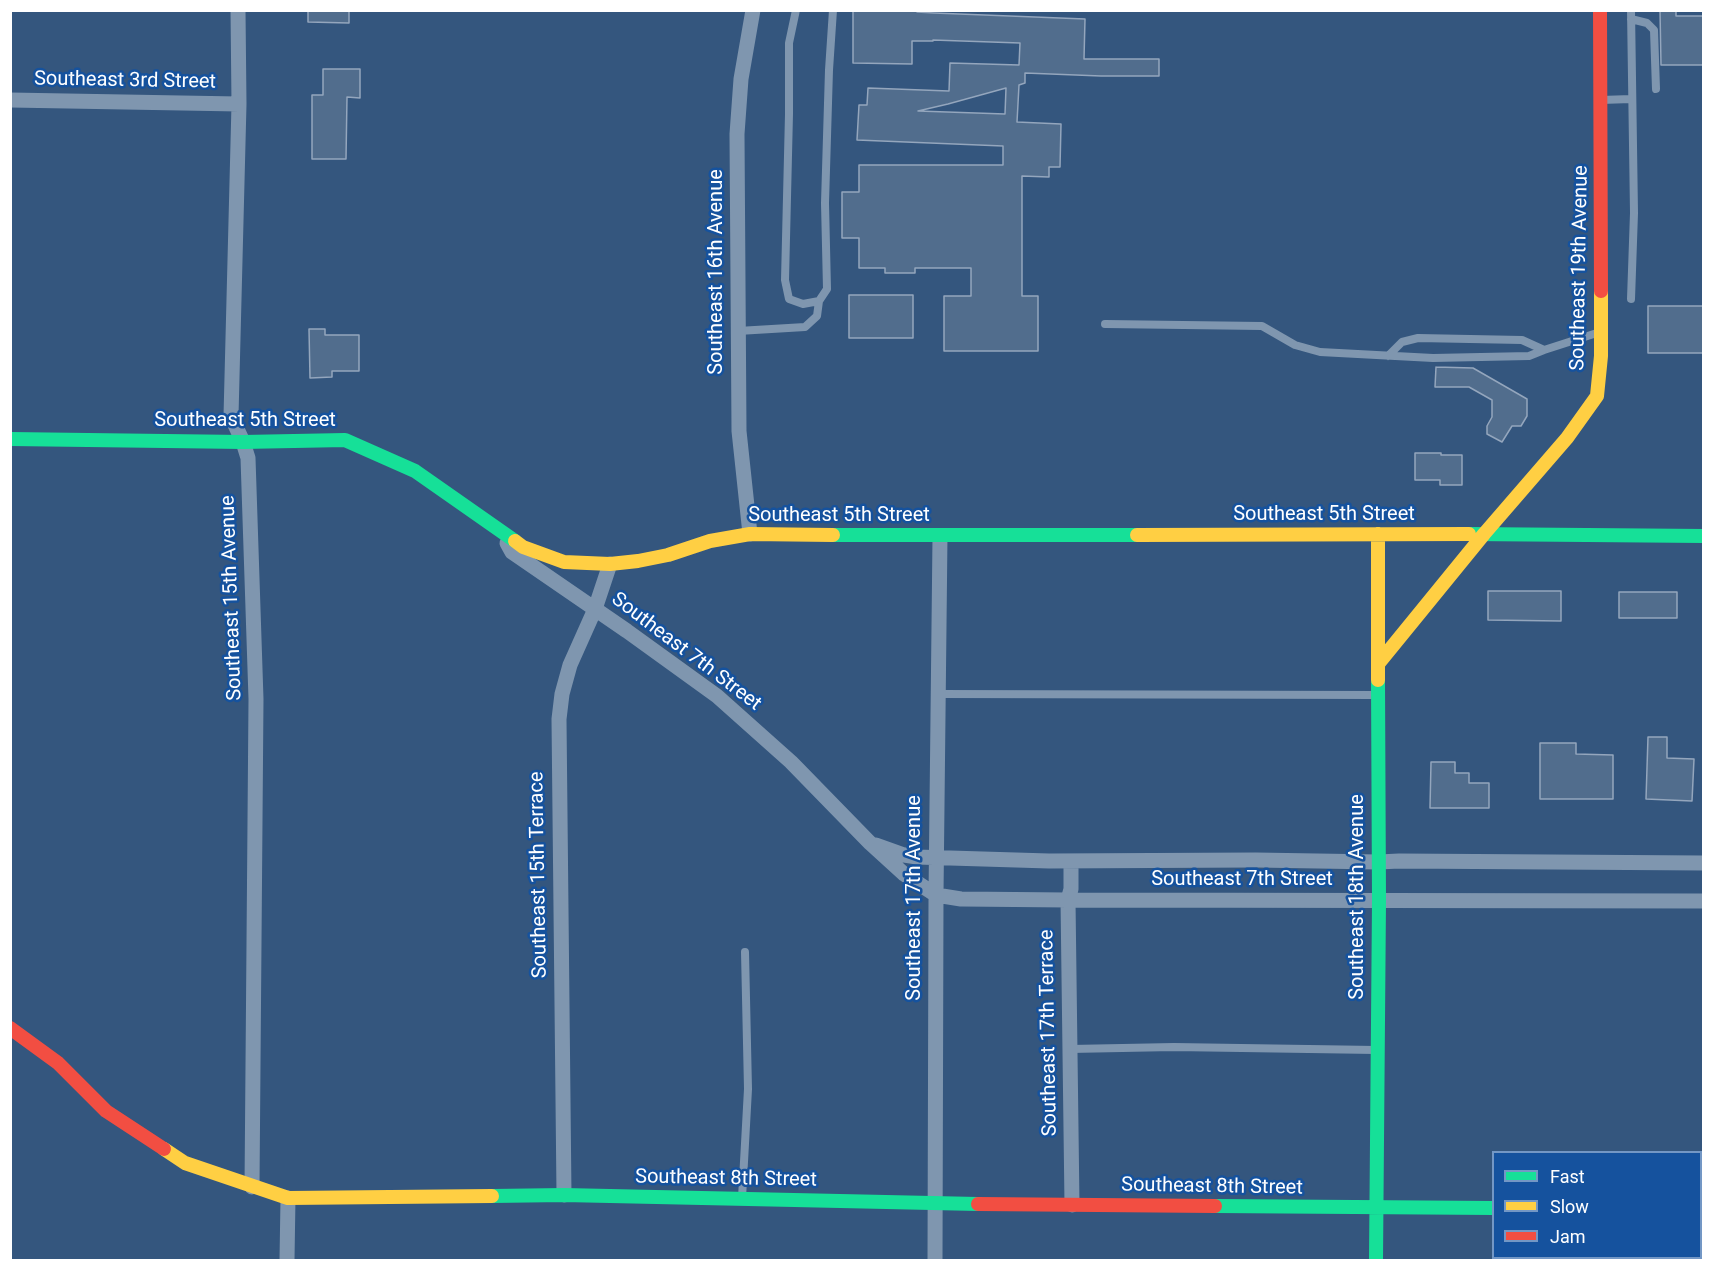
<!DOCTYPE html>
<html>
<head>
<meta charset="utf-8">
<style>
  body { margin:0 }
  #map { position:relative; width:1714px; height:1271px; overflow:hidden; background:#34567e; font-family:Roboto,sans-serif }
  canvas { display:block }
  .frame { position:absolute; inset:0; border:12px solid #fff; pointer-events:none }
  .legend { position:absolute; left:1492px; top:1151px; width:210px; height:108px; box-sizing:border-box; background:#15529e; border:2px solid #7397c5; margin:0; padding:8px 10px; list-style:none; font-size:18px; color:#fff }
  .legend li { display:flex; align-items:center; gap:12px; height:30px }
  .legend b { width:30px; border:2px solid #7397c5 }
</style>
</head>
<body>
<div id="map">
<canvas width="1714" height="1271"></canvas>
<div class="frame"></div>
<ul class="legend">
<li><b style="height:8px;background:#16e098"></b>Fast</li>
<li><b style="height:8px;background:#ffcf43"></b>Slow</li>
<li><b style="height:8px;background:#f24e42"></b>Jam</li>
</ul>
</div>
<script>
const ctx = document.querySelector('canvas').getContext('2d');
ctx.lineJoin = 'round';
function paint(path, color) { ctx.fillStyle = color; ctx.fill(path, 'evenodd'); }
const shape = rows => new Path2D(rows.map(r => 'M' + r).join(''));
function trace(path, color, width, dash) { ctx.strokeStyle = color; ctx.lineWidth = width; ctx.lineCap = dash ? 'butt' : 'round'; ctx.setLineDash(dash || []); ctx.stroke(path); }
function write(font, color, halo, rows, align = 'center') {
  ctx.font = font + ' Roboto,sans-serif'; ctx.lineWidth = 5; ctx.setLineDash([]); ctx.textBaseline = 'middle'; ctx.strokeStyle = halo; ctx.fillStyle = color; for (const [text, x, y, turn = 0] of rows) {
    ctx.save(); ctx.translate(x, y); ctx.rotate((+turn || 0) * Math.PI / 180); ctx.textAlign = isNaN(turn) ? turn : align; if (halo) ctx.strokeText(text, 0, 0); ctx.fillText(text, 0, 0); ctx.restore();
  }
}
const building = shape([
  [308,10,349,10,349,23,308,22,308,10],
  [853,10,917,10,917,12,934,13,1085,19,1084,59,1159,59,1159,76,1101,76,1025,73,1025,83,1019,85,1017,122,1061,124,1060,167,1049,167,1049,177,1022,176,1022,296,1038,296,1038,351,944,351,944,296,971,296,971,268,915,268,915,273,885,273,885,268,859,268,859,238,842,238,842,192,859,192,859,165,1003,165,1003,146,857,140,859,105,867,105,868,88,949,91,950,63,1019,65,1020,43,933,40,933,41,912,41,912,64,853,63,853,10],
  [1006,88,1005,114,918,111,948,104,1006,88],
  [1660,10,1676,10,1676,16,1704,16,1704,65,1661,65,1660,10],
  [323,69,360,69,360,98,347,97,346,159,312,159,312,95,323,95,323,69],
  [849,295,913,295,913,338,849,338,849,295],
  [1648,306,1703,306,1704,353,1648,353,1648,306],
  [309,329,325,329,325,335,359,335,359,371,332,371,332,377,310,378,309,329],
  [1436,367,1473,368,1527,399,1527,416,1521,426,1512,426,1502,442,1487,434,1487,426,1492,417,1492,400,1469,387,1435,387,1436,367],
  [1415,453,1441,453,1441,455,1462,455,1462,485,1440,485,1440,480,1415,480,1415,453],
  [1488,591,1561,591,1561,621,1488,620,1488,591],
  [1619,592,1677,592,1677,618,1619,618,1619,592],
  [1648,737,1667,737,1667,758,1694,759,1692,801,1646,799,1648,737],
  [1540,743,1576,743,1576,754,1613,755,1613,799,1540,799,1540,743],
  [1431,762,1455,762,1455,773,1469,773,1469,783,1489,783,1489,808,1430,808,1431,762]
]);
paint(building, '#516d8d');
trace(building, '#94a6bd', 1.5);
trace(shape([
  [796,10,789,43,789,114,785,280,789,299,803,304,819,301,827,289,825,203,829,70,833,10],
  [1631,19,1647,23,1654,30,1656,89],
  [1601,100,1631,99],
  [1631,299,1634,213,1631,10],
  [1105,324,1262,326,1295,345,1320,352,1433,358,1529,356,1544,350,1522,340,1418,338,1402,342,1388,356],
  [738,331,805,327,817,316,819,301],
  [1544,350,1600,332],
  [938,694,1376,695],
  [1070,1049,1174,1047,1376,1050],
  [742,1198,748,1089,745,952]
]), '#7f96af', 8);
trace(shape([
  [238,10,239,104,231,416,243,442,248,458,256,699,252,1187],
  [10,100,239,104],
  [750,534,739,431,737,134,741,79,753,10],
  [507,543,512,552,627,631,717,696,791,762,870,843,904,874,936,895,961,899,1068,900,1704,901],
  [876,845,904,855,917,857,1049,861,1256,860,1379,862,1399,861,1704,863],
  [1071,861,1071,889,1068,900,1072,1205],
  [564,1195,559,719,562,694,570,665,595,609,610,564],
  [287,1260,288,1198],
  [935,1260,936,895,940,536]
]), '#7f96af', 15);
trace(shape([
  [10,439,243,442,345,440,415,471,515,541],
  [1469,534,1704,536],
  [833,535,1137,535],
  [492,1196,564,1195,978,1204],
  [1215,1206,1494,1208],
  [1376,1260,1379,901,1378,680]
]), '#16e098', 14);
trace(shape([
  [1378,534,1378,680],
  [1137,535,1469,534],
  [515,541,523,547,564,562,610,564,638,561,668,555,710,541,750,534,833,535],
  [1378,664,1484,534,1567,438,1597,396,1601,356,1601,291],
  [164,1149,185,1163,288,1198,492,1196],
  [1700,1208,1704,1208]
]), '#ffcf43', 14);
trace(shape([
  [1600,10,1601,291],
  [10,1028,58,1063,106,1111,164,1149],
  [978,1204,1215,1206]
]), '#f24e42', 14);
write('20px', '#fff', '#15529e', [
  ["Southeast 3rd Street",125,81,1],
  ["Southeast 19th Avenue",1580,268,-89],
  ["Southeast 16th Avenue",717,272,-90],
  ["Southeast 5th Street",245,421],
  ["Southeast 5th Street",1324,515],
  ["Southeast 5th Street",839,516],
  ["Southeast 15th Avenue",232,598,-92],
  ["Southeast 7th Street",686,652,37],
  ["Southeast 15th Terrace",539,875,-91],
  ["Southeast 7th Street",1242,880],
  ["Southeast 18th Avenue",1358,897,-90],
  ["Southeast 17th Avenue",915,898,-90],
  ["Southeast 17th Terrace",1049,1033,-91],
  ["Southeast 8th Street",726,1179,1],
  ["Southeast 8th Street",1212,1187,1]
]);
</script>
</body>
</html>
